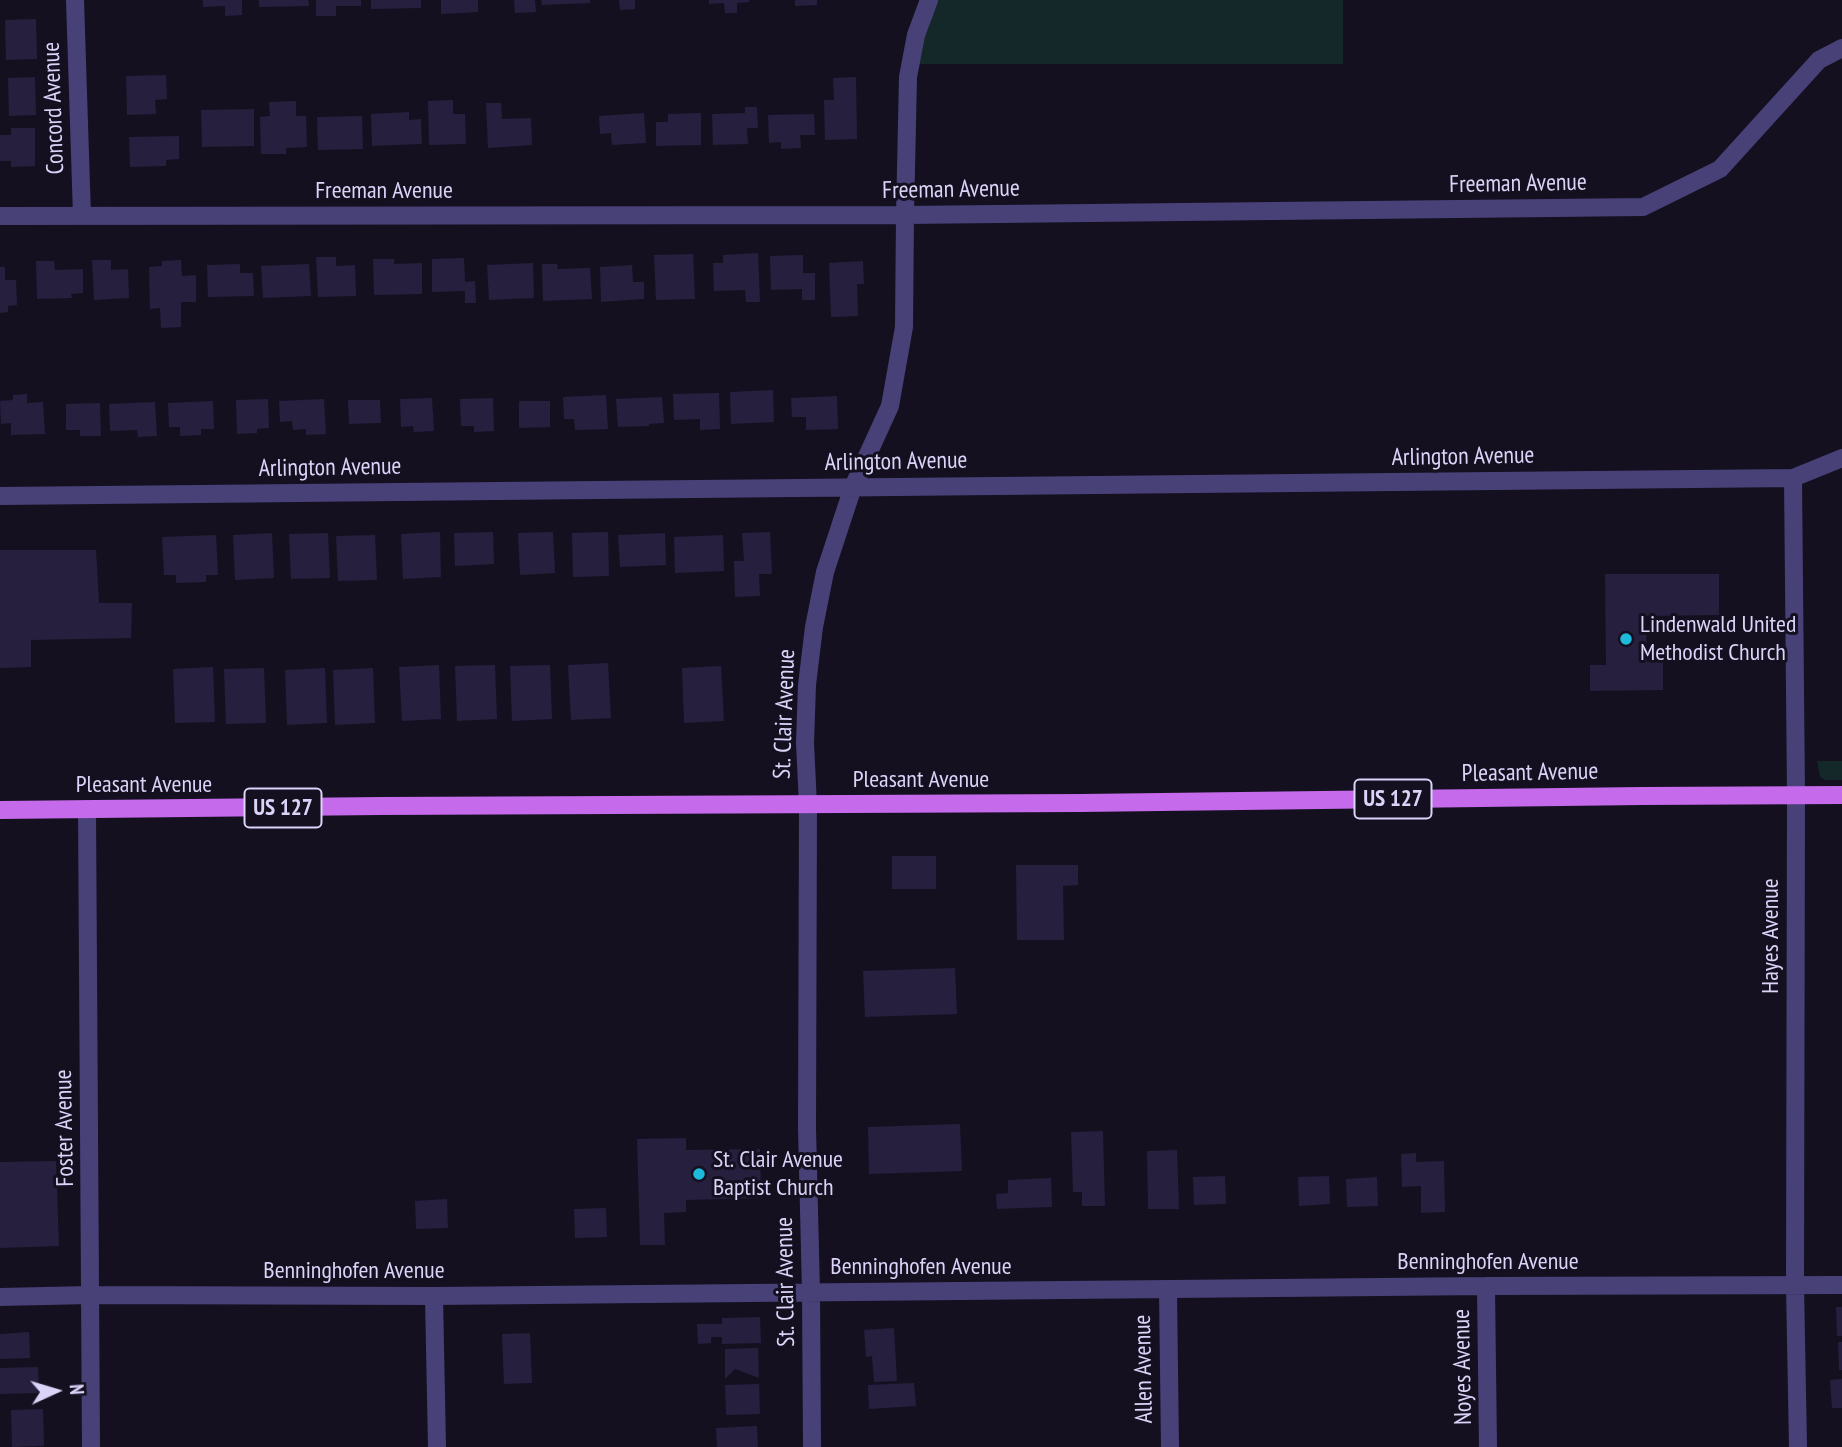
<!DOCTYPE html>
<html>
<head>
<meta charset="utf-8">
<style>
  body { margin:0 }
  #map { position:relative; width:1842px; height:1447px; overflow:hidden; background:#141020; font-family:"PT Sans Narrow",sans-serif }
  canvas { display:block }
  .north { position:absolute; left:21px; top:1356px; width:70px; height:70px; -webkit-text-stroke:5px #141020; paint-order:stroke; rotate:86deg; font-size:19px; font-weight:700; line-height:28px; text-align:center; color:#dbd4f9 }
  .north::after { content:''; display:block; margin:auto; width:24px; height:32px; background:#dbd4f9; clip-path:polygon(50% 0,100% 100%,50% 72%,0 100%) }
</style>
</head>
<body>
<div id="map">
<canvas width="1842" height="1447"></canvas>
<div class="north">N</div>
</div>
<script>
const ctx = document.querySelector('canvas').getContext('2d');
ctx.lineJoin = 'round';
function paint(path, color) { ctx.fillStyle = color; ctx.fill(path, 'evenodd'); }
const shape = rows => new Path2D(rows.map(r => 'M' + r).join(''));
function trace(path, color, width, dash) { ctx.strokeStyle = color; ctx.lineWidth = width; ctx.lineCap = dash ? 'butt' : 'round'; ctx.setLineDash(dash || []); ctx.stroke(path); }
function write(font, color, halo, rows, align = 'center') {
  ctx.font = font + ' "PT Sans Narrow",sans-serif'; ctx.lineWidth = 6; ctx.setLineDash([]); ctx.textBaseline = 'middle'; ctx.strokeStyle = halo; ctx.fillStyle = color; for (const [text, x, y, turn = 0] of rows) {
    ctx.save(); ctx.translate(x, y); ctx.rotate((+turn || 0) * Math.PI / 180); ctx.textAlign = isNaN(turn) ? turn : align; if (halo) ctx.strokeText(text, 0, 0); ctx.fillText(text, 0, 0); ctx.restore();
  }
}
paint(shape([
  [929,0,1343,0,1343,64,911,64],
  [1817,761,1842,761,1842,780,1825,780,1820,777]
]), '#142829');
paint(shape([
  [203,0,242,0,242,15,225,16,225,6,203,7],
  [259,0,308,0,309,6,259,7],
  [316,0,361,0,361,6,336,6,336,16,316,16],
  [371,0,421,0,421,8,371,9],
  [441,0,478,0,478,12,441,14],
  [514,0,535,0,536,12,515,13],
  [541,0,590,0,590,3,542,5],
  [619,0,635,0,635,9,620,10],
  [709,0,749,0,749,2,737,3,737,13,725,13,724,3,709,4],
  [795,0,817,0,817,5,795,6],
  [36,19,37,59,6,60,5,20],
  [166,75,167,99,155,100,156,114,127,115,126,76],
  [35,77,36,115,9,116,8,78],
  [856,77,857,139,825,140,824,100,834,100,833,78],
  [453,100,453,114,465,114,466,144,429,145,428,101],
  [296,101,296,116,306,116,307,147,286,148,286,154,261,154,260,117,270,116,269,102],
  [486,103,501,103,502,119,531,118,532,145,488,148],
  [745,107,757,107,758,128,747,128,748,144,713,145,712,114,745,113],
  [254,109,254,146,202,147,201,110],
  [409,112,409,120,421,119,422,144,372,146,371,114],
  [644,113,646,143,612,145,611,133,600,134,599,116],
  [701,113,701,145,656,146,656,122,668,122,668,114],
  [814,114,815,135,800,135,801,148,781,149,781,142,769,143,768,115],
  [362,116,363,149,318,150,317,117],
  [11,128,35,128,35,166,11,167,11,161,0,161,0,135,11,135],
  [179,136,179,159,166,160,166,166,130,167,129,137],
  [758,253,760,302,746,302,745,290,714,291,713,263,723,263,723,255],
  [693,254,695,299,656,300,654,255],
  [803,255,803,273,815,273,815,300,802,300,802,289,771,290,770,256],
  [316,257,336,257,336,266,355,265,356,296,318,297],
  [464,258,465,282,475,281,476,303,465,303,465,291,432,292,432,259],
  [373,259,394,259,394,264,422,263,422,294,374,295],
  [92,260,111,260,111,270,128,269,129,298,94,300],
  [181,260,182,276,196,275,196,302,181,302,181,327,161,328,160,308,150,309,149,267,162,266,162,261],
  [36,261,54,261,55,270,83,269,83,293,71,294,72,298,37,299],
  [863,261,864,284,857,284,858,316,831,317,829,263],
  [533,263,534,298,489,300,487,265],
  [240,264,240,273,253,273,254,296,208,297,207,265],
  [309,264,311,296,263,298,261,266],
  [542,264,557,264,558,269,590,268,592,299,543,301],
  [632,265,633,282,644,282,644,299,601,302,600,267],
  [0,267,5,267,5,280,16,280,17,305,8,306,8,312,0,313],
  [773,390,774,422,731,424,730,392],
  [719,393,720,429,700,430,700,419,674,420,673,394],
  [27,394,27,403,43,402,45,434,11,435,11,423,1,424,0,401,13,400,13,395],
  [606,395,608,429,575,430,574,419,564,419,563,397],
  [837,396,838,429,806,430,806,417,792,417,791,398],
  [662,397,664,423,649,424,649,426,618,427,616,399],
  [432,398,434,431,414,432,413,426,401,427,400,399],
  [493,398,494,431,474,432,474,426,461,426,460,399],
  [268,399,269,428,257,429,257,433,237,434,236,400],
  [324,399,326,434,306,435,306,429,293,430,292,421,280,422,279,401],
  [348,400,380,400,381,423,349,424],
  [213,401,214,429,201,429,201,435,180,436,180,427,169,427,168,403],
  [519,401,550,401,550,427,519,428],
  [155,402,157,436,138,437,137,430,110,431,109,404],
  [100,403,101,436,80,436,80,430,66,430,66,404],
  [440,532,441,577,403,579,401,534],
  [493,532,494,564,455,566,454,533],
  [553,532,555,573,520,575,518,533],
  [608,532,609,576,573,577,572,533],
  [770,532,772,574,759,574,760,596,735,597,734,561,744,561,742,533],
  [272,533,274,578,235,580,233,535],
  [328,533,330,578,291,579,289,534],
  [665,533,666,565,620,567,618,535],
  [216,535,218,575,206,575,206,582,176,583,176,575,164,575,162,537],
  [375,535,377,580,338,581,336,536],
  [723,535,724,571,675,573,674,537],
  [0,550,96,550,99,603,132,603,131,638,31,640,31,667,0,668],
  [1605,574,1719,574,1719,615,1646,616,1647,662,1663,661,1663,690,1590,691,1590,665,1606,665],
  [608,663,611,718,571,720,568,665],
  [439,665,441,719,402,721,399,667],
  [495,665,497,719,457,721,455,666],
  [550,665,552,719,512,721,510,666],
  [721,666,724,721,684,723,682,668],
  [213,667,215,722,175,723,173,669],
  [264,668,266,723,226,724,224,669],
  [325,668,327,723,287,725,285,670],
  [373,668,375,723,335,725,333,670],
  [892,856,936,856,936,889,892,889],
  [1016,865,1078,865,1078,885,1063,886,1064,940,1017,940],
  [955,968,957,1014,865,1017,863,971],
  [960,1124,962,1171,869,1174,868,1127],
  [1103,1131,1105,1206,1082,1206,1082,1192,1073,1192,1071,1132],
  [686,1138,686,1150,760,1149,761,1198,686,1200,686,1212,664,1213,665,1245,640,1245,637,1139],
  [1177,1150,1179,1209,1148,1209,1147,1151],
  [1416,1153,1416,1162,1444,1161,1445,1212,1421,1213,1421,1186,1402,1187,1401,1154],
  [56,1161,59,1246,0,1248,0,1162],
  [1225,1176,1226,1204,1194,1205,1193,1177],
  [1329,1176,1330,1204,1299,1206,1298,1177],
  [1377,1177,1378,1206,1347,1207,1346,1179],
  [1051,1178,1052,1207,997,1209,996,1194,1008,1193,1008,1180],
  [447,1199,448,1228,416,1229,415,1201],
  [606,1208,607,1237,575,1238,574,1209],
  [1836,1307,1842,1307,1842,1336,1837,1336],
  [760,1317,761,1343,722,1344,722,1337,711,1337,711,1343,698,1344,697,1324,722,1324,722,1318],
  [894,1328,897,1381,874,1382,872,1356,866,1357,864,1330],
  [29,1332,30,1358,0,1359,0,1334],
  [530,1333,532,1383,504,1384,502,1334],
  [1838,1342,1842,1342,1842,1370,1839,1370],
  [758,1348,759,1378,735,1369,725,1379,725,1349],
  [38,1367,39,1393,0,1394,0,1368],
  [1842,1379,1842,1408,1832,1408,1830,1380],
  [914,1383,916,1406,869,1409,868,1385],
  [759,1384,760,1414,726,1415,725,1385],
  [43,1409,44,1446,12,1447,11,1410],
  [757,1426,758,1447,717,1447,716,1428]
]), '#271f3e');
trace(shape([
  [75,0,82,216],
  [0,216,905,215,1643,207,1720,169,1819,60,1842,48],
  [0,496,1793,478],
  [87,809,91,1447],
  [1486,1286,1488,1447],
  [1168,1290,1170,1447],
  [434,1296,437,1447],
  [0,1297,91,1295,434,1296,1486,1286,1842,1285],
  [812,1447,811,1292,807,1128,808,805,805,743,807,685,814,627,825,572,853,487,890,406,904,327,905,215,908,77,916,35,929,0],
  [1798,1447,1795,1285,1796,795,1793,478,1842,458]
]), '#484178', 18);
trace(shape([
  [0,810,381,806,1081,803,1642,796,1842,795]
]), '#c46aea', 18);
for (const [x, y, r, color] of [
  [1626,639,7,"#1ebadb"],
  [699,1174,7,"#1ebadb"]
]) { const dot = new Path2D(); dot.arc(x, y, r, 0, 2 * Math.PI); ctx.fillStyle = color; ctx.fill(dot); trace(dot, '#141020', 2.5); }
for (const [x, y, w] of [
  [1393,799,77],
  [283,808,77]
]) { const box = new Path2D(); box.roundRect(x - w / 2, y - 19.5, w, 39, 5); ctx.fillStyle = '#141020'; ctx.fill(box); trace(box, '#dbd4f9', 2); }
write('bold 23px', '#dbd4f9', null, [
  ["US 127",1393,799],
  ["US 127",283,808]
]);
write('24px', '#dbd4f9', '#141020', [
  ["Concord Avenue",54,108,-92],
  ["Freeman Avenue",1518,184,-1],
  ["Freeman Avenue",951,190,-1],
  ["Freeman Avenue",384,191],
  ["Arlington Avenue",1463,457,-1],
  ["Arlington Avenue",896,462,-1],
  ["Arlington Avenue",330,468,-1],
  ["St. Clair Avenue",785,714,-88],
  ["Pleasant Avenue",1530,773,-1],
  ["Pleasant Avenue",921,780],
  ["Pleasant Avenue",144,785],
  ["Hayes Avenue",1771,936,-90],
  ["Foster Avenue",65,1128,-91],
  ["Benninghofen Avenue",1488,1262],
  ["Benninghofen Avenue",921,1267],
  ["Benninghofen Avenue",354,1271],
  ["St. Clair Avenue",786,1282,-91],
  ["Noyes Avenue",1463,1367,-91],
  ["Allen Avenue",1144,1369,-91]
]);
write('24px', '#dbd4f9', '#141020', [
  ["Lindenwald United",1640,625],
  ["Methodist Church",1640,653],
  ["St. Clair Avenue",713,1160],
  ["Baptist Church",713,1188]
], 'left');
</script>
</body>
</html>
